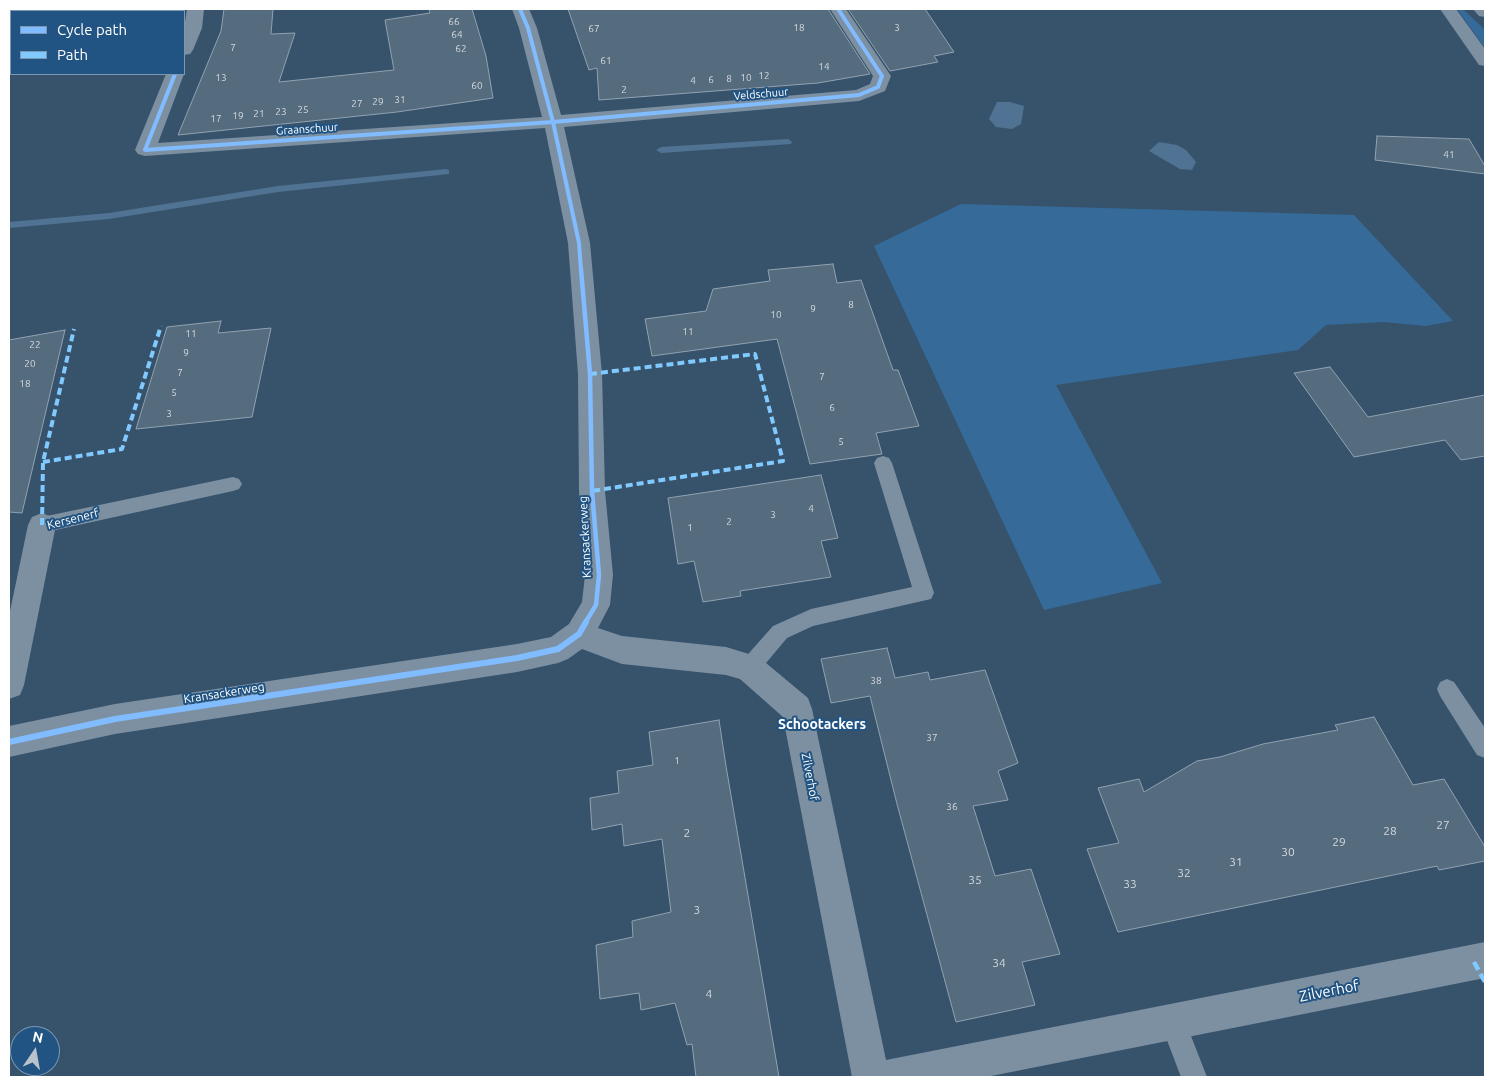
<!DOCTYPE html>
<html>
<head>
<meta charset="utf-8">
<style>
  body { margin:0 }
  #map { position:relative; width:1494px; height:1086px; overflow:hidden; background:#37536c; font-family:Ubuntu,sans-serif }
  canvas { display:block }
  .frame { position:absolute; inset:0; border:10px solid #fff; pointer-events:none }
  .legend { position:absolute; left:10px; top:10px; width:175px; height:65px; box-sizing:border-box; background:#215482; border:1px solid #7a98b4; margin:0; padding:6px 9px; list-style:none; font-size:15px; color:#fff }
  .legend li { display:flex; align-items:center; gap:10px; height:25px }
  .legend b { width:25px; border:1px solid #7a98b4 }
  .north { position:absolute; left:10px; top:1026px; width:50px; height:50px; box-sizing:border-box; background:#215482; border:1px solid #7a98b4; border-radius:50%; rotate:12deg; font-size:14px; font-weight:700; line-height:20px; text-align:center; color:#fff }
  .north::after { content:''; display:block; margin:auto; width:18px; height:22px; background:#b9c3cc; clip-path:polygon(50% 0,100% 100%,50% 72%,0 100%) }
</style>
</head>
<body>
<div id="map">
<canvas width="1494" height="1086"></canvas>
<div class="frame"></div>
<ul class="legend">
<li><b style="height:6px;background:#80bcff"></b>Cycle path</li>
<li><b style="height:6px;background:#80caff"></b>Path</li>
</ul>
<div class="north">N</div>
</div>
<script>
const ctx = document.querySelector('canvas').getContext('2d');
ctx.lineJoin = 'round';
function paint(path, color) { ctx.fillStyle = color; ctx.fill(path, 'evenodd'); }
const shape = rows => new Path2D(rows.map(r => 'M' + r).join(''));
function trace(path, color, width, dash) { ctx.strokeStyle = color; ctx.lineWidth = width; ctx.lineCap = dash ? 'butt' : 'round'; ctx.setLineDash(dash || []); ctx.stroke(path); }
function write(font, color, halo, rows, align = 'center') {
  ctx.font = font + ' Ubuntu,sans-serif'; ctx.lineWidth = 4; ctx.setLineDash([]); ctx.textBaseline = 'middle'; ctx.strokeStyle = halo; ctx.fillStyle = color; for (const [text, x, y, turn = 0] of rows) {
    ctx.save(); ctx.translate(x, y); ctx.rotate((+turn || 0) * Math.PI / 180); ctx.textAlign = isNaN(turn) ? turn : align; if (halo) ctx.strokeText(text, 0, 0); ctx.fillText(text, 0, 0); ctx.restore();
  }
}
paint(shape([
  [9,9,162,9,161,11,11,11,11,39,9,39],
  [1457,9,1463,9,1485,30,1485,48],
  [961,204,1354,215,1453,321,1426,326,1384,322,1326,325,1298,350,1056,385,1162,583,1044,610,874,246]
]), '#356a99');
paint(shape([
  [997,102,1010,102,1024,106,1021,124,1012,129,996,127,989,119],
  [1159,142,1177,145,1186,150,1196,162,1192,170,1180,169,1149,151]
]), '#507393');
paint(shape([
  [788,139,792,142,791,144,661,153,656,150,661,147,788,139],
  [446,169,449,170,449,174,278,192,109,219,9,228,9,222,109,213,278,186,446,169]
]), '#507393');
const building = shape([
  [224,9,273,9,271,34,295,33,279,82,394,70,385,20,430,13,429,9,472,9,486,56,493,98,397,112,178,135,221,31,224,9],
  [568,9,828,9,870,74,818,83,599,100,597,68,589,70,568,9],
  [848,9,925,9,954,52,934,56,938,62,890,71,848,9],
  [1377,136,1469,139,1485,166,1485,174,1375,160,1377,136],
  [833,264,837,283,861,280,893,370,898,370,919,426,876,433,882,454,810,464,777,339,652,356,645,319,706,311,713,289,770,281,768,270,833,264],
  [221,321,218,333,271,328,252,417,136,429,167,327,221,321],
  [65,330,22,513,9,512,9,340,65,330],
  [1330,367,1368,417,1485,395,1485,456,1461,460,1445,440,1354,457,1294,373,1330,367],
  [821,475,838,538,821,541,831,577,740,591,741,596,703,602,694,561,678,564,668,498,821,475],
  [887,648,895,678,928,672,930,680,985,670,1018,763,998,771,1008,800,973,806,995,876,1031,869,1060,954,1022,962,1035,1005,956,1022,897,804,870,696,831,703,821,659,887,648],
  [1374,717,1413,785,1444,779,1485,847,1485,861,1439,870,1437,866,1118,932,1087,849,1119,843,1098,788,1139,779,1144,792,1197,761,1220,757,1263,744,1338,730,1335,725,1374,717],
  [719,720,726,766,779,1077,696,1077,692,1044,687,1045,675,1003,641,1010,639,993,600,999,596,945,633,937,632,921,671,912,662,839,624,846,622,824,592,830,590,798,619,793,617,771,653,765,649,732,719,720]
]);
paint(building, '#556b7e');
trace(building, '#91a2b0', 1);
paint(shape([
  [883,456,889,458,892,463,934,593,931,599,813,626,787,638,756,675,749,678,742,675,739,668,742,661,773,626,811,609,912,587,874,463,877,458,883,456],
  [233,477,239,479,242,484,239,489,233,491,42,533,35,531,33,525,35,519,42,517,233,477],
  [1447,679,1454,682,1485,728,1485,758,1477,755,1440,696,1437,689,1440,682,1447,679],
  [1173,1009,1182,1013,1207,1077,1181,1077,1160,1022,1164,1013,1173,1009]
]), '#7d90a2');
paint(shape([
  [187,9,204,9,202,28,193,50,190,54,184,55,184,29,187,9],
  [512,9,529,9,537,28,561,115,856,90,870,84,873,76,830,9,846,9,891,76,885,91,859,101,564,127,590,243,602,374,605,491,613,575,610,605,598,628,622,636,726,647,749,654,760,658,808,698,812,709,886,1060,1485,942,1485,978,986,1077,852,1077,783,717,740,679,726,675,622,664,582,649,568,659,558,663,517,672,115,734,9,757,9,726,115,704,517,644,551,637,569,624,582,602,585,575,579,491,578,374,568,243,545,128,145,156,138,154,135,150,166,74,184,74,158,143,542,117,519,28,512,9],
  [1440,9,1456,9,1485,49,1485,66,1479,65,1440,9],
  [42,513,52,517,56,525,24,685,20,695,9,699,9,616,28,525,32,517,42,513]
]), '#7d90a2');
paint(shape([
  [1473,9,1485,9,1485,17,1479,16,1473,9]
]), '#7d90a2');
trace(shape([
  [590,374,755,354,783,461,592,491],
  [43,462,122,449,161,326],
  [42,525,43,462,74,329]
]), '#80caff', 4, [7, 4]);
trace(shape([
  [1474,962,1485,982]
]), '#80caff', 4.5, [9, 4.5]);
trace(shape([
  [520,9,528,28,553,122,579,243,581,270],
  [175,74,145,150,553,122,859,95,878,87,882,76,838,9]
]), '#80bcff', 4);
trace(shape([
  [581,269,590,374,592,491,599,575,596,605,585,623]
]), '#80bcff', 4.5);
trace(shape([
  [9,742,115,719,517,658,558,649,579,634,586,622]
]), '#80bcff', 6);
write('10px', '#d4dadf', null, [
  ["66",454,22],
  ["18",799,28],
  ["3",897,28],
  ["67",594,29],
  ["64",457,35],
  ["7",233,48],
  ["62",461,49],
  ["61",606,61],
  ["14",824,67],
  ["12",764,76],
  ["13",221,78],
  ["10",746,78],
  ["8",729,79],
  ["6",711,80],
  ["4",693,81],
  ["60",477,86],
  ["2",624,90],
  ["31",400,100],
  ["29",378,102],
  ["27",357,104],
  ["25",303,110],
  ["23",281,112],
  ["21",259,114],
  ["19",238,116],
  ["17",216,119],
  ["41",1449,155],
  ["8",851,305],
  ["9",813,309],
  ["10",776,315],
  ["11",688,332],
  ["11",191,334],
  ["22",35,345],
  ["9",186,353],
  ["20",30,364],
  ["7",180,373],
  ["7",822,377],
  ["18",25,384],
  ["5",174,393],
  ["6",832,408],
  ["3",169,414],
  ["5",841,442],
  ["4",811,509],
  ["3",773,515],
  ["2",729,522],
  ["1",690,528],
  ["38",876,681],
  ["37",932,738],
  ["1",677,761],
  ["36",952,807]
]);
write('11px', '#fff', '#215482', [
  ["Veldschuur",761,94,-5],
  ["Graanschuur",307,129,-4]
]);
write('12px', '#fff', '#215482', [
  ["Kersenerf",73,519,-14],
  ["Kransackerweg",585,537,-93],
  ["Kransackerweg",224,693,-9],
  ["Zilverhof",810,777,79]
]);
write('12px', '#d4dadf', null, [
  ["27",1443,825],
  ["28",1390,831],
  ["2",687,833],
  ["29",1339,842],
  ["30",1288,852],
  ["31",1236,862],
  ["32",1184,873],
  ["35",975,880],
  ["33",1130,884],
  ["3",697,910],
  ["34",999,963],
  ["4",709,994]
]);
write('bold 14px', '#fff', '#215482', [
  ["Schootackers",822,724]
]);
write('15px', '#fff', '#215482', [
  ["Zilverhof",1329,991,-11]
]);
</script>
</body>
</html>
